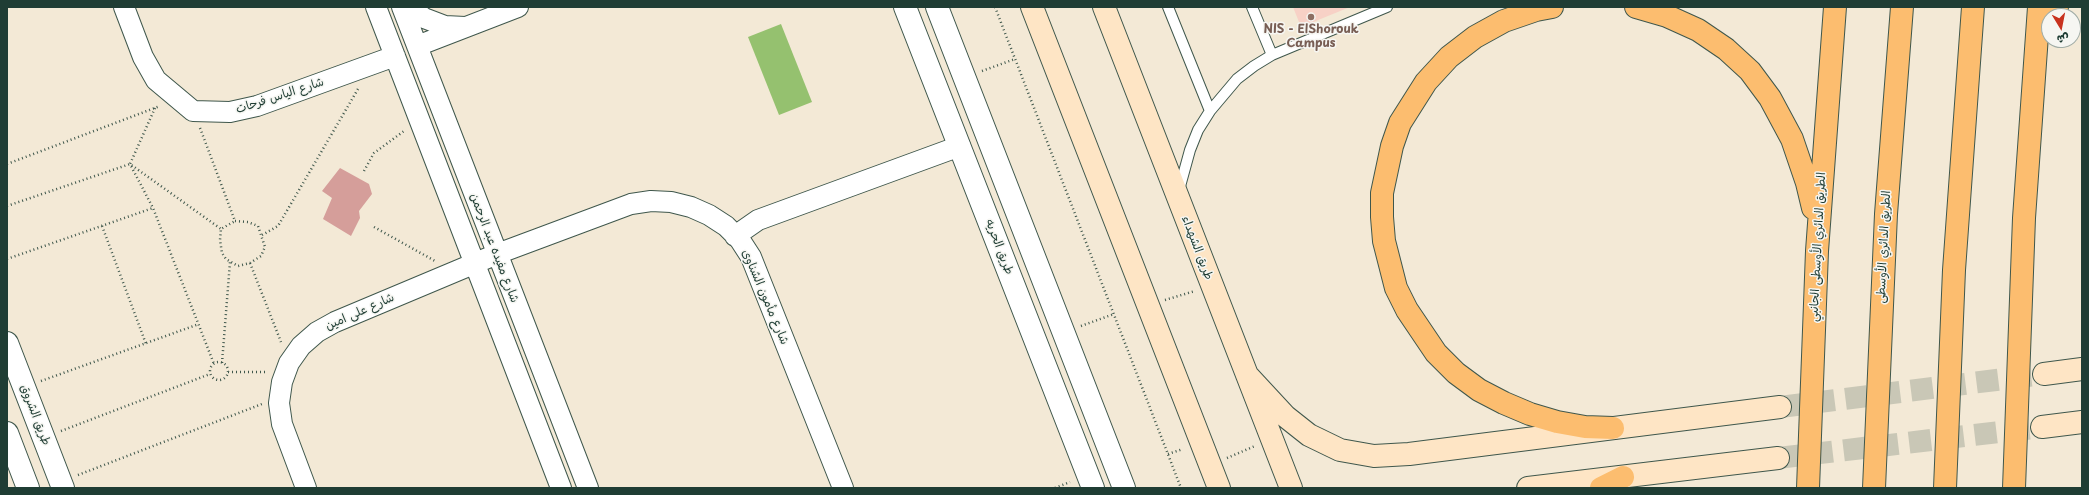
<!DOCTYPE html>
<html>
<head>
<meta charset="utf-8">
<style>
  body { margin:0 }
  #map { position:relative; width:2089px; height:495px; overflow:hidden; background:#f3e9d6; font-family:"Playpen Sans","Playpen Sans Arabic",sans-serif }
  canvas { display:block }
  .frame { position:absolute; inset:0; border:8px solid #1f3d34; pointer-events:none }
  .north { position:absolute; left:2041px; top:8px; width:40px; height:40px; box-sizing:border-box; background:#f6f6f2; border:1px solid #a0aca6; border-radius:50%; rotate:170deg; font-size:11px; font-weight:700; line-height:16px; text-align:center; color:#1f3d34 }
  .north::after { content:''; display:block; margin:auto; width:14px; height:18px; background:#c8321e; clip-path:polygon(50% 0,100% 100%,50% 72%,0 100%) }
</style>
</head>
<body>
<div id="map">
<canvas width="2089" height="495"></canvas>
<div class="frame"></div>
<div class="north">ش</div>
</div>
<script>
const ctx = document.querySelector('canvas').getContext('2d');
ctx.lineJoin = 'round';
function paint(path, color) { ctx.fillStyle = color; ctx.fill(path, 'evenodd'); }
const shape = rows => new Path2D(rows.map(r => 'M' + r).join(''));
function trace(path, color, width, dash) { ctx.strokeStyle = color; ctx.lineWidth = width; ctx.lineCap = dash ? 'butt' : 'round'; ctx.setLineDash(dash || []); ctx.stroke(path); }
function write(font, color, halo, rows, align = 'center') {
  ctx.font = font + ' "Playpen Sans","Playpen Sans Arabic",sans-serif'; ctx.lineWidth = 3; ctx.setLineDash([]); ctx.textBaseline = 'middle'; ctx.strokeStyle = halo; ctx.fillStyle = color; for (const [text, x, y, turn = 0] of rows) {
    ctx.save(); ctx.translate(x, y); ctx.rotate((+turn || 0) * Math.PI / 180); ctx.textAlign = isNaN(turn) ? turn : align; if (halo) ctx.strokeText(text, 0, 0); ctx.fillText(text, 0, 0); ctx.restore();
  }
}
paint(shape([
  [1293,7,1350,7,1301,27]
]), '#f7d1c6');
paint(shape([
  [781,24,812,102,779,115,748,37]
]), '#95c16f');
paint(shape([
  [340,168,369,184,372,194,359,211,360,218,351,236,323,219,332,198,322,191]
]), '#d59e9a');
trace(shape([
  [1780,407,2044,374],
  [1778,458,2042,427]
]), '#c9c7b6', 22, [22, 11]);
const service = shape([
  [1168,7,1210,111],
  [1252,7,1272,55],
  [1179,190,1190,150,1198,130,1210,111,1237,79,1254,66,1272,55,1387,7]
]);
const minor = shape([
  [124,7,143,57,156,80,193,111,230,112,257,106,395,56],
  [376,7,561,488],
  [402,7,588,488],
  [410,7,424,18,445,26,465,27],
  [417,46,518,7],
  [735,236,758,220,960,146],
  [306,488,282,424,279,403,282,382,289,363,301,346,317,332,335,322,497,254,631,204,651,201,671,202,691,207,709,215,726,226,740,240,751,257,843,488]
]);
const tertiary = shape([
  [905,7,1093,488],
  [937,7,1124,488],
  [7,343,63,488],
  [7,433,28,488]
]);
const secondary = shape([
  [1032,7,1219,488],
  [1104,7,1291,488],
  [2044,374,2082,369],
  [1247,375,1285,416,1309,435,1340,450,1374,456,1409,454,1780,407],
  [2042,427,2082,422],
  [1528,488,1778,458]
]);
const trunk = shape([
  [1552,7,1536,10,1504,21,1475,37,1449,57,1426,82,1400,123,1392,146,1382,193,1382,217,1384,241,1396,288,1407,310,1436,353,1456,373,1479,390,1504,403,1530,414,1557,422,1585,427,1613,428],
  [1636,7,1667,16,1698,30,1726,49,1750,71,1770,98,1792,139,1807,183,1813,208],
  [2052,16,2057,7],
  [1601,488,1623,477],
  [1808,488,1817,251,1835,7],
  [2014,488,2024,218,2039,7]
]);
const motorway = shape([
  [1874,488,1886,214,1902,7],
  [1945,488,1954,270,1973,7]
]);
trace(service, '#3f574c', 12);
trace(minor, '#3f574c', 22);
trace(tertiary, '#3f574c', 24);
trace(secondary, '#3f574c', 24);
trace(trunk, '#3f574c', 24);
trace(motorway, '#3f574c', 24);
trace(shape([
  [995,7,1181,488],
  [982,71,1015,59],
  [155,108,130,164,153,208,214,364],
  [200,128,235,221],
  [7,164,160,106],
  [364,171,374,153,404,131],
  [7,206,130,164,221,229],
  [235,221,248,222,258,226,265,247,261,256,250,263,238,266,226,259,222,253,220,240,221,229,235,221],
  [102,226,146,344],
  [374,227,435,261],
  [262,235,278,226,358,89],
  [7,259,153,208],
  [250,263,281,342],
  [1165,300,1195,291],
  [1081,326,1114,314],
  '210 371a9 9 0 1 1 18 0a9 9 0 1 1-18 0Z',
  [222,363,230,262],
  [228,372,267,372],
  [41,381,199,324],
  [61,431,210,374],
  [1168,454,1183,449],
  [1227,458,1255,446],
  [78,475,262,404],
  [1055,488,1070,482]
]), '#3f574c', 2.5, [1, 3]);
trace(service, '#fff', 10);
trace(minor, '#fff', 20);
trace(tertiary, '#fff', 22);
trace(secondary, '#fee5c5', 22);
trace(trunk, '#fcbd6f', 22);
trace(motorway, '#fcbd6f', 22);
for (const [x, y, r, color] of [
  [1311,17,4,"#8d6e63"]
]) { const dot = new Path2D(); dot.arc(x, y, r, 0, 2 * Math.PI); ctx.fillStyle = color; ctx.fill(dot); trace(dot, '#f6f6f2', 1.5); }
write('bold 12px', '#785e54', '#f6f6f2', [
  ["NIS - ElShorouk",1311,30],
  ["Campus",1311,44]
]);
write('12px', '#1f3d34', '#f6f6f2', [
  ["شارع الياس فرحات",280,96,-18],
  ["طريق الحريه",999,247,69],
  ["الطريق الدائري الأوسطى الجانبي",1818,247,-87],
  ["الطريق الدائري الأوسطى",1884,247,-87],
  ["شارع مفيده عبد الرحمن",494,248,69],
  ["طريق الشهداء",1197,248,69],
  ["شارع مأمون الشناوى",765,297,67],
  ["شارع على امين",360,312,-24],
  ["طريق الشروق",35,415,69]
]);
</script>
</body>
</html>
